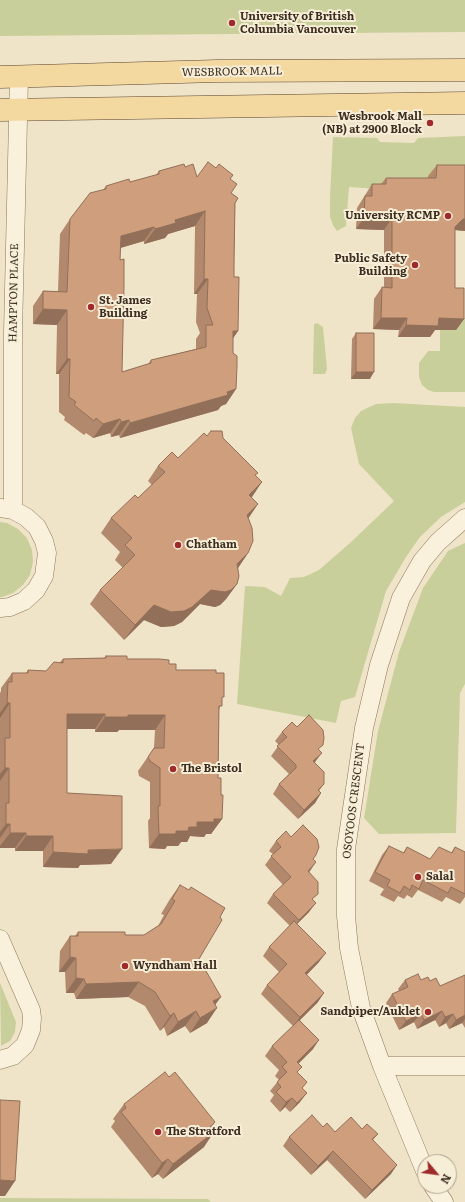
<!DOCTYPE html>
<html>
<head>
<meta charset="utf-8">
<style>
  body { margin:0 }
  #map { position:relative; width:465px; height:1202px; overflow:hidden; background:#f0e4c8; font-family:Literata,serif }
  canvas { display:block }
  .north { position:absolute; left:417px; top:1154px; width:40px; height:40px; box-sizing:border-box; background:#f7eed8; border:1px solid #ada18e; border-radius:50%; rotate:119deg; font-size:11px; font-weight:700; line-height:16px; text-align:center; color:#3d2e20 }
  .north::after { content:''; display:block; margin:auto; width:14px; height:18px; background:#9e2a2b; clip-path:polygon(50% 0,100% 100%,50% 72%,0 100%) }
</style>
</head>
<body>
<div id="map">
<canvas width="465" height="1202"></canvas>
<div class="north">N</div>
</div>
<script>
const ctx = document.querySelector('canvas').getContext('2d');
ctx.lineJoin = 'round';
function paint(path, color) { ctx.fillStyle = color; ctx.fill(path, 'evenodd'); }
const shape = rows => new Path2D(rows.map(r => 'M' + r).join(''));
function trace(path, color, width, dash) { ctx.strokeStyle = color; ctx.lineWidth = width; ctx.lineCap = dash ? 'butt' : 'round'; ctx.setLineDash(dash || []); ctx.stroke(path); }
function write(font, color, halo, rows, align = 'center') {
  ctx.font = font + ' Literata,serif'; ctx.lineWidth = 4; ctx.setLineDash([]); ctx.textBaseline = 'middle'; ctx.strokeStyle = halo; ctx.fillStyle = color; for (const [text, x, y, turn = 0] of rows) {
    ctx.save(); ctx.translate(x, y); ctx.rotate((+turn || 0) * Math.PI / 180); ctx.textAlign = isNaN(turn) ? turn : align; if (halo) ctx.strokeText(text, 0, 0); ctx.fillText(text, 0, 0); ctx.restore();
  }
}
paint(shape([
  [0,0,465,0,465,32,0,36],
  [465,136,465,186,428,190,378,189,349,187,346,226,337,231,333,225,330,217,330,197,333,137,377,138,380,142,414,143,418,138],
  [456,318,465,318,465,392,434,392,428,390,422,385,419,377,419,363,428,351,440,351,440,330,456,330],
  [317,323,323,327,327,369,325,374,313,374,314,324],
  [394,403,465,407,465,502,441,517,420,537,406,557,386,591,355,697,341,701,336,723,237,704,245,586,265,587,281,596,290,578,304,577,319,570,350,543,394,501,359,464,351,428,355,418,361,411,376,404],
  [0,522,7,523,18,529,27,538,32,550,33,562,30,575,23,585,13,593,2,597,0,597],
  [465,543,465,684,460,693,456,833,379,834,364,818,378,731,399,652,423,588,448,551],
  [0,983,16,1022,15,1032,10,1041,1,1046],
  [0,1198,208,1199,211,1202,0,1202]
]), '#c9cf9b');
const minor = shape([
  [0,508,13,510,26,517,37,527,44,541,47,553,44,576,36,590,24,601,10,607,0,608],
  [13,510,13,332,19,77],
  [0,939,31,1010,32,1018,31,1030,25,1045,13,1056,0,1060],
  [382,1066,465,1066],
  [425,1171,382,1066,361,1008,349,948,346,916,346,849,364,728,379,665,401,598,422,561,438,542,465,518],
  [433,1186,444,1202]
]);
const major = shape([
  [0,77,217,71,465,70],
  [0,110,465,103]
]);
trace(minor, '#8d765c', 19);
trace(major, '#5b4430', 23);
trace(minor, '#faf1dc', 18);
trace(major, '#f3d9a0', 22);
paint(shape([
  [437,165,465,231,455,230,455,288,464,319,456,330,435,330,430,337,398,337,399,330,373,329,374,299,382,287,384,287,384,230,356,229,357,208,372,184,381,184,386,178,428,178,428,176],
  [185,167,197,177,230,179,231,193,238,198,235,203,234,277,238,331,233,338,233,353,236,389,226,404,221,406,218,410,120,438,119,435,111,437,110,433,93,438,86,433,84,435,64,420,65,417,59,412,59,374,56,374,57,325,33,324,33,306,43,291,58,291,60,234,70,219,103,190,106,186,130,182,156,175,159,171],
  [195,226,194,294,197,294,196,322,200,333,196,339,196,349,151,360,148,364,122,372,120,248,144,241,144,244,165,238,168,234],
  [356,333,370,379,351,379,352,339],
  [207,436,223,438,256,476,248,518,248,553,238,568,237,584,226,599,220,605,215,607,200,604,182,622,174,626,161,627,144,620,124,640,90,604,100,590,123,568,115,560,120,552,101,533,111,518,138,498,152,485,148,481,158,466,178,458],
  [106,656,169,664,176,670,216,673,222,700,219,710,218,778,221,795,222,819,211,834,206,834,204,837,190,836,187,842,181,842,178,846,167,846,165,849,149,848,148,821,150,818,150,782,139,776,138,771,154,748,155,730,119,730,117,732,95,732,95,729,67,729,67,793,111,864,80,865,78,868,43,867,43,851,15,851,15,848,0,848,0,693,1,691,1,688,12,673,26,673,28,670,46,671,60,662,63,659,104,658],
  [282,732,319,750,315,763,324,784,319,791,321,793,315,803,298,819,273,794,279,784,289,774,271,756,279,745,275,741],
  [276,841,313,860,309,872,313,901,309,912,297,924,319,962,306,975,318,1002,300,1020,313,1049,298,1064,298,1073,303,1089,300,1102,290,1112,285,1107,280,1112,270,1101,274,1095,270,1091,279,1080,275,1076,279,1070,265,1056,272,1046,293,1026,261,994,267,985,279,972,263,956,269,947,290,926,267,903,273,894,283,885,265,865,273,854,269,851],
  [389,846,403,853,407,847,430,859,451,853,455,847,465,852,465,897,460,904,446,897,442,902,418,890,412,898,407,895,404,899,398,896,394,902,380,895,384,889,369,881,382,855],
  [180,885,220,917,199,959,215,1005,207,1023,190,1033,185,1026,167,1036,164,1027,160,1031,145,1006,128,997,76,999,74,993,66,993,65,972,59,972,60,951,70,936,75,936,78,932,125,935,144,935,158,926,164,915,161,914,170,899],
  [465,975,465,1028,462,1023,449,1029,446,1023,439,1027,435,1020,417,1029,414,1022,399,1030,386,1003,392,994,399,991,398,989,405,980,421,980,430,981,440,986],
  [124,1104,211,1128,204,1147,163,1179,158,1174,152,1178,111,1127,115,1121,113,1119],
  [323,1127,335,1132,362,1129,378,1134,373,1140,391,1174,365,1199,327,1160,311,1175,283,1146,289,1137]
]), '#b2896c');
paint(shape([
  [205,211,195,226,168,234,165,238,144,244,155,229,175,220],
  [364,218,392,218,384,230,356,229],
  [463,219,465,219,465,231,455,230,455,227],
  [154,227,144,241,110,251,121,236],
  [204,279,208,279,197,294,194,294],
  [43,309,67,310,57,325,33,324],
  [381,318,407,318,399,330,373,329],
  [439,318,464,319,456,330,435,330,430,337,398,337,406,325],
  [233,331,238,331,228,346],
  [67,359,70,359,59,374,56,374],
  [356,372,374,372,370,379,351,379],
  [236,389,226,404,221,406,218,410,120,438,130,423],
  [120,419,110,433,93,438,103,424],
  [129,420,119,435,111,437,121,422],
  [262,482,252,497,239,510,249,495],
  [258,504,248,519,247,515],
  [248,553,238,568,237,564],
  [237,584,226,599,220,605,215,607,200,604,182,622,174,626,161,627,144,620,124,640,135,625,154,605,211,590],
  [7,703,10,703,0,718,0,713],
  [67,714,105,714,95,729,57,729],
  [128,715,165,715,155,730,119,730,117,732,95,732,105,717],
  [322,753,315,762,307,770,313,761],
  [5,768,9,768,0,781,0,774],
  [321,793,315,803,298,819,304,810],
  [214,819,222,819,211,834,206,834,204,837,190,836,187,842,181,842,178,846,167,846,165,849,149,848,159,834,189,827,197,822],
  [6,824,10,824,0,838,0,832],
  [10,833,26,833,15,848,0,848,0,846],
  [26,836,53,836,43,851,15,851],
  [122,849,111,864,80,865,78,868,43,867,53,852],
  [316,862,310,871,301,880,308,871],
  [316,903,309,912,292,929,299,920],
  [326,953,319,962,299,983,305,973],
  [70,957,76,958,65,972,59,972],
  [76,978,84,979,74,993,66,993],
  [139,982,128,997,76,999,86,984],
  [324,993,318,1002,294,1026,300,1017],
  [221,997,210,1012,213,1001],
  [217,1008,207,1023,190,1033,200,1018],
  [196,1011,185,1026,167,1036,178,1022],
  [442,1011,435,1020,417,1029,424,1020],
  [174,1013,164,1027,160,1031,170,1016],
  [421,1013,414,1022,399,1030,406,1021],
  [453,1014,446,1023,439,1027,445,1017],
  [465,1015,465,1019,462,1023,449,1029,456,1020],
  [319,1040,313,1049,291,1071,297,1062],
  [307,1093,300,1102,290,1112,297,1103],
  [292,1098,285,1107,280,1112,286,1102],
  [215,1122,205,1137,210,1127],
  [214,1132,204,1147,163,1179,173,1164],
  [333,1151,327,1160,311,1175,318,1166],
  [168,1159,158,1174,152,1178,162,1163],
  [397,1165,391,1174,365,1199,372,1190],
  [0,1180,15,1181,5,1196,0,1196]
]), '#916f58');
const building = shape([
  [208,162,216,168,219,164,233,175,230,179,237,184,231,193,238,198,235,203,234,260,234,277,239,277,238,331,233,331,233,353,237,356,237,366,236,389,227,392,228,395,130,423,129,420,121,422,120,419,103,424,96,418,94,421,74,405,76,402,69,397,70,359,67,359,67,310,43,309,43,291,67,292,70,219,90,193,106,189,106,186,129,179,130,182,159,174,159,171,184,164,185,167,193,164,197,177,208,162],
  [205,211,204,279,208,279,207,308,213,325,206,325,206,347,151,360,151,363,122,372,124,286,124,259,120,260,121,236,154,227,155,229,176,223,175,220,205,211],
  [437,165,465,165,465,219,463,219,455,227,455,288,464,288,464,319,439,318,438,326,406,325,407,318,381,318,382,287,392,288,392,218,364,218,365,196,372,196,372,184,386,184,386,178,436,178,437,165],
  [356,333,374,333,374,372,356,372,356,333],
  [211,431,222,431,223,438,258,473,255,475,262,482,249,495,258,504,247,515,252,528,253,541,248,553,237,564,239,576,237,584,231,590,225,592,211,590,192,607,184,611,171,612,154,605,135,625,100,590,135,555,125,545,132,538,111,518,135,495,138,498,165,472,158,466,172,452,178,458,204,433,207,436,211,431],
  [106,656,127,656,127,659,159,659,169,660,169,664,176,664,176,670,216,670,216,673,224,673,224,697,222,697,222,706,219,706,218,778,221,778,221,795,223,795,222,819,214,819,214,822,197,822,197,827,189,827,188,831,176,831,176,834,159,834,158,806,160,806,160,768,150,761,148,757,154,748,164,748,165,715,128,715,128,717,105,717,105,714,67,714,67,793,122,796,122,849,88,850,88,854,53,852,53,836,26,836,26,833,10,833,10,824,6,824,6,803,9,803,9,768,5,768,5,738,10,738,10,703,7,703,8,682,12,682,12,673,28,673,28,670,46,671,54,662,63,663,63,659,106,658,106,656],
  [309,715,323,730,324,738,323,745,318,749,322,753,313,761,324,772,324,784,318,790,321,793,304,810,279,784,296,768,296,765,277,746,287,737,282,732,292,722,297,727,309,715],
  [303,825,317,839,319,847,316,855,313,859,316,862,308,871,318,882,318,894,312,899,316,903,299,920,273,894,291,877,271,856,281,847,276,841,286,831,291,837,303,825],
  [389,846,404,853,407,847,430,859,439,847,452,853,455,847,465,852,465,894,451,887,448,893,423,880,419,889,412,885,410,890,404,886,400,893,387,886,390,880,375,872,389,846],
  [180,885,189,890,191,887,225,908,220,917,222,920,199,959,221,997,213,1001,217,1008,200,1018,196,1011,178,1022,174,1013,170,1016,155,992,139,982,86,984,84,979,76,978,76,958,70,957,70,936,78,936,78,932,125,932,125,935,144,935,161,924,175,901,172,899,180,885],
  [294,921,326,953,305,973,324,993,300,1017,267,985,287,964,269,947,294,921],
  [418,974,421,980,428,977,430,981,436,978,440,986,465,975,465,1015,456,1020,453,1014,445,1017,442,1011,424,1020,421,1013,406,1021,392,994,408,987,405,980,418,974],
  [299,1020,319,1040,297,1062,302,1067,297,1072,307,1082,302,1088,307,1093,297,1103,292,1098,286,1102,276,1092,281,1087,277,1082,287,1072,282,1067,287,1062,272,1046,299,1020],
  [165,1072,169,1077,175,1072,215,1122,210,1127,214,1132,173,1164,168,1159,162,1163,121,1112,126,1108,124,1104,165,1072],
  [0,1100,20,1101,15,1181,0,1180,0,1100],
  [312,1115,323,1127,327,1123,335,1132,351,1117,362,1129,367,1124,378,1134,372,1139,397,1165,372,1190,333,1151,318,1166,289,1137,312,1115]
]);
paint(building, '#cf9f7d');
trace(building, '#916f58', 1);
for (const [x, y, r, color] of [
  [232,23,4,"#9e2a2b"],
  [430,123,4,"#9e2a2b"],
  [448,216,4,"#9e2a2b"],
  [415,265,4,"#9e2a2b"],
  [91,307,4,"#9e2a2b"],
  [178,545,4,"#9e2a2b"],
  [173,769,4,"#9e2a2b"],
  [418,877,4,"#9e2a2b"],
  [125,966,4,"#9e2a2b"],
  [428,1012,4,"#9e2a2b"],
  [158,1132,4,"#9e2a2b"]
]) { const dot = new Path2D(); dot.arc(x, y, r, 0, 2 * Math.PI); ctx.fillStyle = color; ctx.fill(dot); trace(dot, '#f7eed8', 1.5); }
write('bold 11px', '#3d2e20', '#f7eed8', [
  ["University of British",240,17],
  ["Columbia Vancouver",240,30],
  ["Wesbrook Mall",422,117,"right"],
  ["(NB) at 2900 Block",422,130,"right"],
  ["University RCMP",440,216,"right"],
  ["Public Safety",407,259,"right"],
  ["Building",407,272,"right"],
  ["St. James",99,301],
  ["Building",99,314],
  ["Chatham",186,545],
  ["The Bristol",181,769],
  ["Salal",426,877],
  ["Wyndham Hall",133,966],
  ["Sandpiper/Auklet",420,1012,"right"],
  ["The Stratford",166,1132]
], 'left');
write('11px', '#3d2e20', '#f7eed8', [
  ["WESBROOK MALL",232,72,-1],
  ["HAMPTON PLACE",14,293,-89],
  ["OSOYOOS CRESCENT",354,801,-83]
]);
</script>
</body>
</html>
